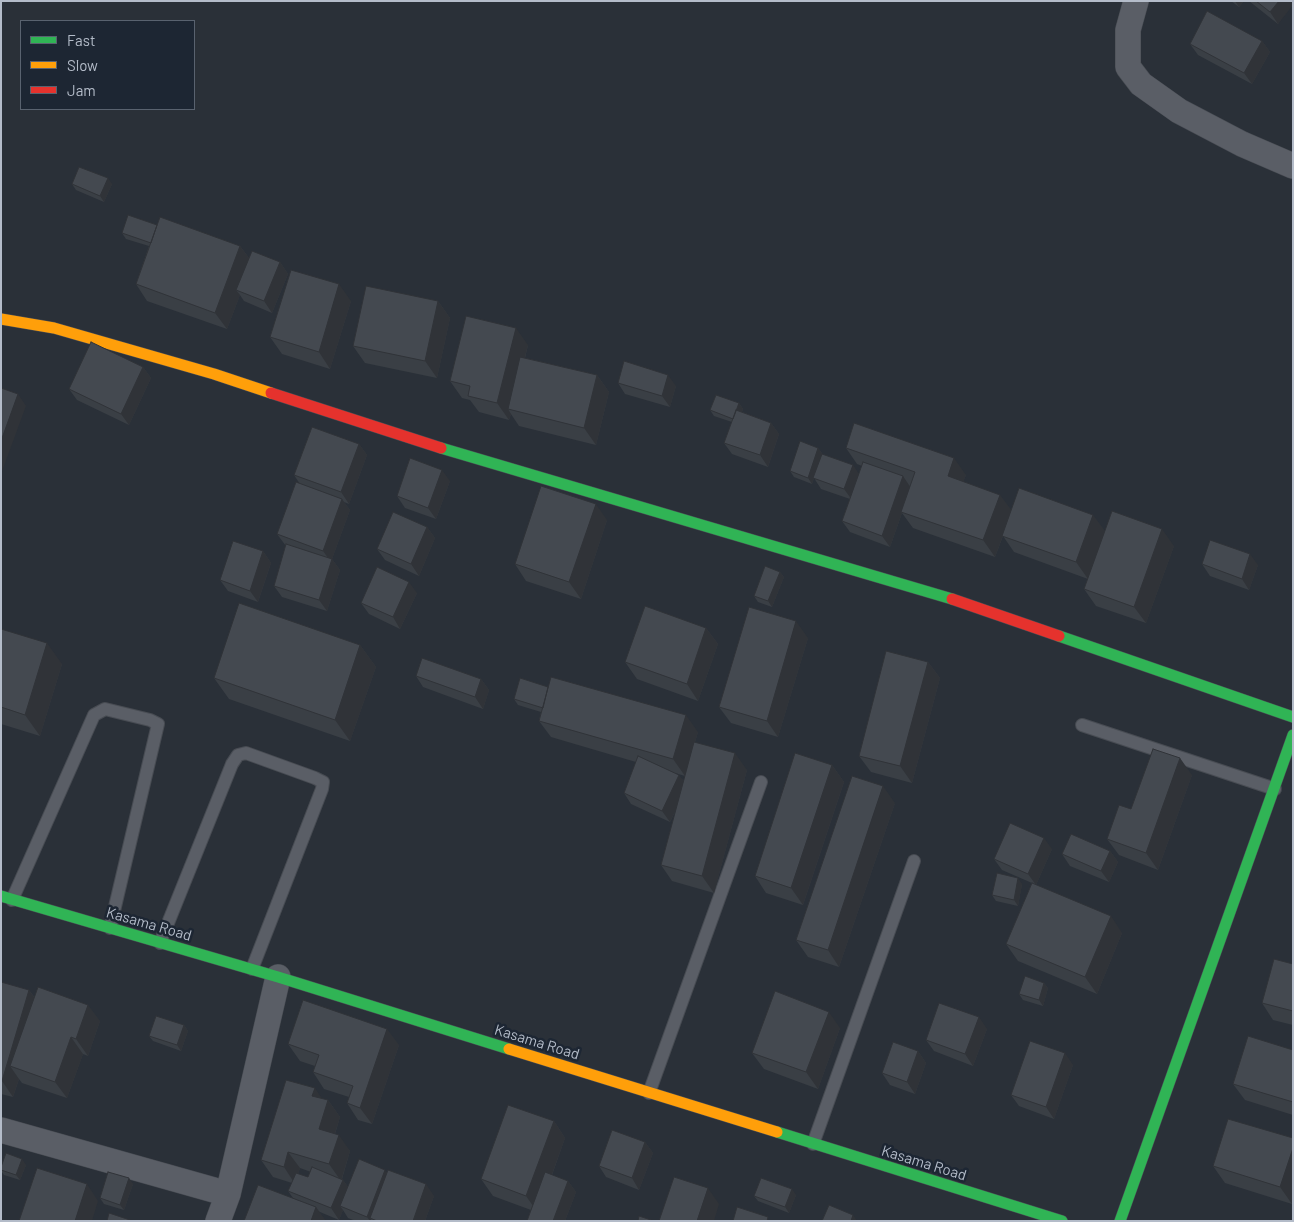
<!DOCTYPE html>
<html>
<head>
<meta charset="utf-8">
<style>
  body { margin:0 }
  #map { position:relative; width:1294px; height:1222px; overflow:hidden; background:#2a3038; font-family:Barlow,sans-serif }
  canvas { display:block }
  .frame { position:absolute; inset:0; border:2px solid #b4bcc9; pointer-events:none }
  .legend { position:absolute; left:20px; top:20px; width:175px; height:90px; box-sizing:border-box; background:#1d2633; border:1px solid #59626f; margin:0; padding:6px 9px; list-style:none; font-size:15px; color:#b4bcc9 }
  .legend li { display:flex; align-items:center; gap:10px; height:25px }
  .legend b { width:25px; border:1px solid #59626f }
</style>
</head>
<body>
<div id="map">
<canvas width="1294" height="1222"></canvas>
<div class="frame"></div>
<ul class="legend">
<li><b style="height:6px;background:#30b455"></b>Fast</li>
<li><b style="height:6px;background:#ff9f0a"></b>Slow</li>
<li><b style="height:6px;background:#e5322d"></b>Jam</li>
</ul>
</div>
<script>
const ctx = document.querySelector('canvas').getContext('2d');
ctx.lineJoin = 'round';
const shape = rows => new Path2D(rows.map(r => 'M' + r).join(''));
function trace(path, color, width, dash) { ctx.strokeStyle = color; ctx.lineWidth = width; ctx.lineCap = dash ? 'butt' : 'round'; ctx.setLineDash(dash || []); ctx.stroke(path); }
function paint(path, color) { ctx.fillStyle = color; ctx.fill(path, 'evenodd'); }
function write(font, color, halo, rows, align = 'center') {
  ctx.font = font + ' Barlow,sans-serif'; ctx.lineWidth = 5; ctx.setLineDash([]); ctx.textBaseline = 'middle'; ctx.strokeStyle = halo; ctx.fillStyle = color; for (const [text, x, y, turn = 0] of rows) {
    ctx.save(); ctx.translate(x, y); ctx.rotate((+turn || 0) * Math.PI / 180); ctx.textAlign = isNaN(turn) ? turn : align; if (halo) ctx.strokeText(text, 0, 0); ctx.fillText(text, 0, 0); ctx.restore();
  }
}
const lane = shape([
  [1082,725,1275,789],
  [12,900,94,715,105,709,150,720,158,724,110,928],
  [160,943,232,764,238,755,246,753,315,778,323,782,322,789,252,969],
  [649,1093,761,782],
  [813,1144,914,861]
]);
const street = shape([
  [1136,1,1128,30,1128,67,1141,84,1179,111,1242,144,1293,166],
  [1,1130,228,1194],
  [218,1221,228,1194,278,977]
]);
const fast = shape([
  [441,448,952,599],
  [1059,636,1293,717],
  [1,896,278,977,509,1049],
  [777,1132,1062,1221],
  [1120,1221,1293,735]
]);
const slow = shape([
  [1,319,54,328,214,374,271,393],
  [509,1049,777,1132]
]);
const jam = shape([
  [271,393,441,448],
  [952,599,1059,636]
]);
trace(lane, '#484c53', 14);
trace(street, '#484c53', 26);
trace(fast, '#484c53', 12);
trace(slow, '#484c53', 12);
trace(jam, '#484c53', 12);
trace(lane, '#5a5e66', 12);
trace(street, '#5a5e66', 25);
trace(fast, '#30b455', 11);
trace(slow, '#ff9f0a', 11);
trace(jam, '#e5322d', 11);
paint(shape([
  [1231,1,1244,1,1239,7],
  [1249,1,1293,1,1278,24],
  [1262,41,1270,52,1252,84,1198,55,1190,44],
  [72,184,112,184,104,202,76,190],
  [157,225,240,246,249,258,280,262,288,274,272,313,244,301,240,295,227,329,147,301,136,284,149,246,126,239,122,233],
  [351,301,330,369,282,354,270,337],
  [438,301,450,318,437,378,365,363,353,346],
  [528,345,525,358,597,375,609,392,596,445,519,426,511,414,509,420,479,412,470,400,462,398,450,381],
  [143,367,151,378,129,425,77,400,69,389],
  [618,383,676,386,670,407,625,394],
  [739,403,743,409,742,412,771,423,779,434,768,467,732,454,724,443,732,422,714,416,710,410],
  [359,444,367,455,349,504,344,502,350,510,332,559,340,570,327,611,282,597,274,586,286,546,277,534,300,484,294,475],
  [818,448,822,453,819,461,859,474,862,466,857,464,846,448,966,475,963,482,1011,511,1174,546,1146,623,1096,606,1084,589,1088,579,1014,552,1003,536,995,557,913,528,902,513,890,547,850,532,842,521,850,499,821,489,814,478,812,484,794,477,790,471],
  [450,481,436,519,405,508,397,496],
  [607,520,581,599,526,581,515,564],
  [427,527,435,538,419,576,385,560,377,549],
  [263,551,271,563,258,602,228,591,220,580],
  [1202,564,1258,565,1249,590,1210,576],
  [780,572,784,577,772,607,758,602,754,596],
  [417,593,400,629,369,614,361,603],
  [706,628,718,644,698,701,637,679,625,662],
  [1,629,62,664,40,736,1,724],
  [808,638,778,737,731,723,719,707],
  [360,645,376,667,350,741,229,699,214,678],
  [928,662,940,678,912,783,871,772,859,756],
  [416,676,481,679,489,690,483,709,423,687],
  [514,699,698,732,695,742,747,770,714,893,672,881,661,865,676,810,670,822,631,804,624,793,636,762,551,737,539,721,541,712,518,705],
  [675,773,685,776,684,781],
  [832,765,844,782,803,905,766,893,755,876],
  [1192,775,1158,870,1119,855,1107,839,1131,809],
  [895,803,839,967,808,957,796,940],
  [1052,849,1036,885,1122,933,1097,994,1018,961,1006,944,1032,883,1002,870,994,859],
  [1110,851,1118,862,1109,882,1070,866,1062,854],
  [1022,884,1018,906,996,901,992,895],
  [1293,964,1293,1025,1273,1020,1262,1003],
  [1,982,29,990,35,998,100,1021,88,1056,83,1054,67,1098,22,1083,19,1079,13,1097,1,1094],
  [1044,983,1048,988,1043,1006,1023,1000,1019,994],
  [184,1025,188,1031,181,1051,153,1041,149,1036],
  [840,1028,818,1089,764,1069,752,1053],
  [987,1029,973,1066,934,1051,926,1040],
  [288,1044,399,1045,372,1124,358,1120,347,1103,349,1097,324,1089,313,1072,315,1066,300,1061],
  [1293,1050,1293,1115,1245,1100,1233,1084],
  [918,1051,926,1063,915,1094,890,1085,882,1073],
  [1073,1065,1054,1119,1019,1106,1011,1095],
  [322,1099,328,1100,340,1117,335,1134,350,1151,342,1179,343,1180,348,1187,387,1172,434,1196,425,1221,356,1221,348,1218,343,1210,339,1220,320,1212,293,1198,288,1191,292,1183,273,1177,261,1160],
  [300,1168,311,1172,308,1177,298,1174],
  [554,1121,565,1138,552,1175,568,1181,576,1192,565,1221,527,1221,531,1210,493,1196,481,1179],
  [1293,1138,1292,1204,1225,1183,1213,1166],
  [645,1142,653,1153,639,1190,606,1177,599,1166],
  [26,1165,20,1180,4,1175,1,1171,1,1167],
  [133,1184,124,1210,104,1204,100,1198],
  [796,1195,789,1213,758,1201,754,1196]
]), '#3a3f45');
paint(shape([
  [1235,1,1244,1,1239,7],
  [1279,1,1293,1,1293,5,1278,24,1270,12],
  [1262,41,1270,52,1252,84,1244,73],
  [108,178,112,184,104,202,100,196],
  [240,246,252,262,236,290,240,295,227,329,215,313],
  [280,262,288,274,272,313,264,301],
  [339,284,351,301,330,369,319,352],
  [438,301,450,318,437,378,425,361],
  [516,328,528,345,511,410,508,409,511,414,509,420,497,403],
  [143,367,151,378,129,425,121,414],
  [597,375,609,392,596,445,584,428],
  [668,375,676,386,670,407,662,396],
  [18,394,26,406,1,474,1,441],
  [739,403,743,409,737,424,733,419],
  [771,423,779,434,768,467,760,455],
  [359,444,367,455,349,504,341,492],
  [818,448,822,453,812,484,808,478],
  [954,458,966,475,959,493,948,476],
  [853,465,861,477,852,500,844,489],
  [442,470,450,481,436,519,428,508],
  [903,476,911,488,901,512,902,513,890,547,882,536],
  [1000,495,1012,511,995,557,983,540],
  [342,499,350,510,332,559,340,570,327,611,319,600,331,562,323,551],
  [596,504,607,520,581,599,569,582],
  [1093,515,1105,531,1088,579,1076,562],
  [427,527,435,538,419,576,411,564],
  [1162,529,1174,546,1146,623,1134,607],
  [263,551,271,563,258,602,250,591],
  [1250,554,1258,565,1249,590,1242,579],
  [780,572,784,577,772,607,768,601],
  [409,582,417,593,400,629,393,617],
  [796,621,808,638,778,737,767,721],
  [706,628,718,644,698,701,687,684],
  [47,643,62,664,40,736,25,715],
  [360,645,376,667,350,741,335,720],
  [928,662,940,678,912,783,900,766],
  [481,679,489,690,483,709,475,697],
  [686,715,698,732,685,776,673,759],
  [735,753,747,770,714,893,702,876],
  [1180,758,1192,775,1158,870,1146,853],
  [832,765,844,782,803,905,791,888],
  [679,775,687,786,670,822,662,811],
  [883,786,895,803,839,967,828,950],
  [1044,838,1052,849,1036,885,1028,874],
  [1110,851,1118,862,1109,882,1101,871],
  [1018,878,1022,884,1018,906,1014,900],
  [1111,916,1122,933,1097,994,1085,977],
  [1044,983,1048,988,1043,1006,1039,1000],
  [29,990,41,1007,10,1066,19,1079,13,1097,2,1081],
  [88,1005,100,1021,88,1056,76,1039],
  [829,1012,840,1028,818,1089,806,1072],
  [979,1017,987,1029,973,1066,965,1054],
  [184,1025,188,1031,181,1051,177,1045],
  [387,1029,399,1045,372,1124,360,1108],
  [71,1037,83,1054,67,1098,55,1082],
  [918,1051,926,1063,915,1094,907,1082],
  [1065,1053,1073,1065,1054,1119,1046,1107],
  [315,1088,326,1105,312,1096],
  [328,1100,340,1117,331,1146,319,1129],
  [554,1121,565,1138,538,1213,526,1196],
  [339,1135,350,1151,341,1181,329,1164],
  [645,1142,653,1153,639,1190,632,1178],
  [1293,1148,1293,1202,1292,1204,1280,1187],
  [288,1152,300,1168,295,1184,284,1167],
  [22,1159,26,1165,20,1180,16,1175],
  [385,1170,393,1181,370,1218,372,1221,370,1221,367,1217],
  [129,1178,133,1184,124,1210,120,1205],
  [343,1180,351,1191,340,1206,343,1210,339,1220,331,1208],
  [568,1181,576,1192,565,1221,553,1221],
  [87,1184,98,1201,92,1221,75,1221],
  [426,1184,434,1196,425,1221,413,1221],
  [708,1188,719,1204,714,1221,697,1221],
  [792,1189,796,1195,789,1213,785,1207],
  [316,1207,326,1221,311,1221],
  [853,1215,857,1221,851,1221]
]), '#303338');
const building = shape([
  [1256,1,1279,1,1270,12,1256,1],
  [1207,11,1262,41,1244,73,1190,44,1207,11],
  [79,167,108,178,100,196,72,184,79,167],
  [128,215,157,225,151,243,122,233,128,215],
  [160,217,240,246,215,313,136,284,160,217],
  [252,251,280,262,264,301,236,290,252,251],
  [291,270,339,284,319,352,270,337,291,270],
  [366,286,438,301,425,361,353,346,366,286],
  [466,316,516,328,497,403,468,396,470,386,450,381,466,316],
  [91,342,143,367,121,414,69,389,91,342],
  [520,357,597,375,584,428,508,409,520,357],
  [624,361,668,375,662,396,618,383,624,361],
  [1,388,18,394,1,441,1,388],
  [716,395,739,403,733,419,710,410,716,395],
  [736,410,771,423,760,455,724,443,736,410],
  [854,423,954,458,948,476,1000,495,983,540,901,512,915,472,846,448,854,423],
  [312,427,359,444,341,492,294,475,312,427],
  [800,441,818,448,808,478,790,471,800,441],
  [822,454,853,465,844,489,813,478,822,454],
  [410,458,442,470,428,508,397,496,410,458],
  [863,462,903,476,882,536,842,521,863,462],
  [296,482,342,499,323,551,277,534,296,482],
  [541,486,596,504,569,582,515,564,541,486],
  [1019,488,1093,515,1076,562,1002,536,1019,488],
  [1112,511,1162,529,1134,607,1084,589,1112,511],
  [393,512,427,527,411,564,377,549,393,512],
  [1210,540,1250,554,1242,579,1202,564,1210,540],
  [233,541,263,551,250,591,220,580,233,541],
  [286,544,332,559,319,600,274,586,286,544],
  [765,566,780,572,768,601,754,596,765,566],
  [377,567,409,582,393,617,361,603,377,567],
  [239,603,360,645,335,720,214,678,239,603],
  [645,606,706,628,687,684,625,662,645,606],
  [749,607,796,621,767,721,719,707,749,607],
  [1,629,47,643,25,715,1,707,1,629],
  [886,651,928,662,900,766,859,756,886,651],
  [422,658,481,679,475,697,416,676,422,658],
  [551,677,686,715,673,759,539,721,551,677],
  [520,678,548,687,543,708,514,699,520,678],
  [694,742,735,753,702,876,661,865,694,742],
  [1153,749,1180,758,1146,853,1107,839,1119,805,1131,809,1153,749],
  [795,753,832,765,791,888,755,876,795,753],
  [638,756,679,775,662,811,624,793,638,756],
  [852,776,883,786,828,950,796,940,852,776],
  [1010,823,1044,838,1028,874,994,859,1010,823],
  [1071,834,1110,851,1101,871,1062,854,1071,834],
  [997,873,1018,878,1014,900,992,895,997,873],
  [1032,883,1111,916,1085,977,1006,944,1032,883],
  [1274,959,1293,964,1293,1011,1262,1003,1274,959],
  [1025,976,1044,983,1039,1000,1019,994,1025,976],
  [1,982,29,990,2,1081,1,1080,1,982],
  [38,987,88,1005,76,1039,71,1037,55,1082,10,1066,38,987],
  [775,991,829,1012,806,1072,752,1053,775,991],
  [303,1000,387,1029,360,1108,347,1103,353,1086,313,1072,319,1055,288,1044,303,1000],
  [939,1003,979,1017,965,1054,926,1040,939,1003],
  [156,1016,184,1025,177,1045,149,1036,156,1016],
  [1248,1036,1293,1050,1293,1102,1233,1084,1248,1036],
  [1030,1041,1065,1053,1046,1107,1011,1095,1030,1041],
  [893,1042,918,1051,907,1082,882,1073,893,1042],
  [286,1080,315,1088,312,1096,328,1100,319,1129,339,1135,329,1164,288,1152,284,1167,261,1160,286,1080],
  [508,1105,554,1121,526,1196,481,1179,508,1105],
  [1228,1119,1293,1138,1293,1148,1280,1187,1213,1166,1228,1119],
  [612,1130,645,1142,632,1178,599,1166,612,1130],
  [6,1153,22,1159,16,1175,1,1170,1,1167,6,1153],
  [359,1159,385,1170,367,1217,340,1206,359,1159],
  [312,1167,343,1180,331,1208,288,1191,296,1173,308,1177,312,1167],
  [37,1168,87,1184,75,1221,19,1221,37,1168],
  [388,1170,426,1184,413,1221,377,1221,370,1218,388,1170],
  [108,1172,129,1178,120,1205,100,1198,108,1172],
  [545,1172,568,1181,553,1221,527,1221,545,1172],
  [674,1177,708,1188,697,1221,659,1221,674,1177],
  [761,1178,792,1189,785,1207,754,1196,761,1178],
  [258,1185,316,1207,311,1221,244,1221,258,1185],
  [829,1205,853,1215,851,1221,822,1221,829,1205],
  [737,1207,768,1217,767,1221,733,1221,737,1207],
  [109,1213,133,1221,107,1221,109,1213],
  [639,1216,654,1221,638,1221,639,1216]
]);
paint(building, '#444950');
trace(building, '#303338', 1);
write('15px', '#b4bcc9', '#1d2633', [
  ["Kasama Road",149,924,16],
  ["Kasama Road",537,1042,17],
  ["Kasama Road",924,1163,17]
]);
</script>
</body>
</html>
